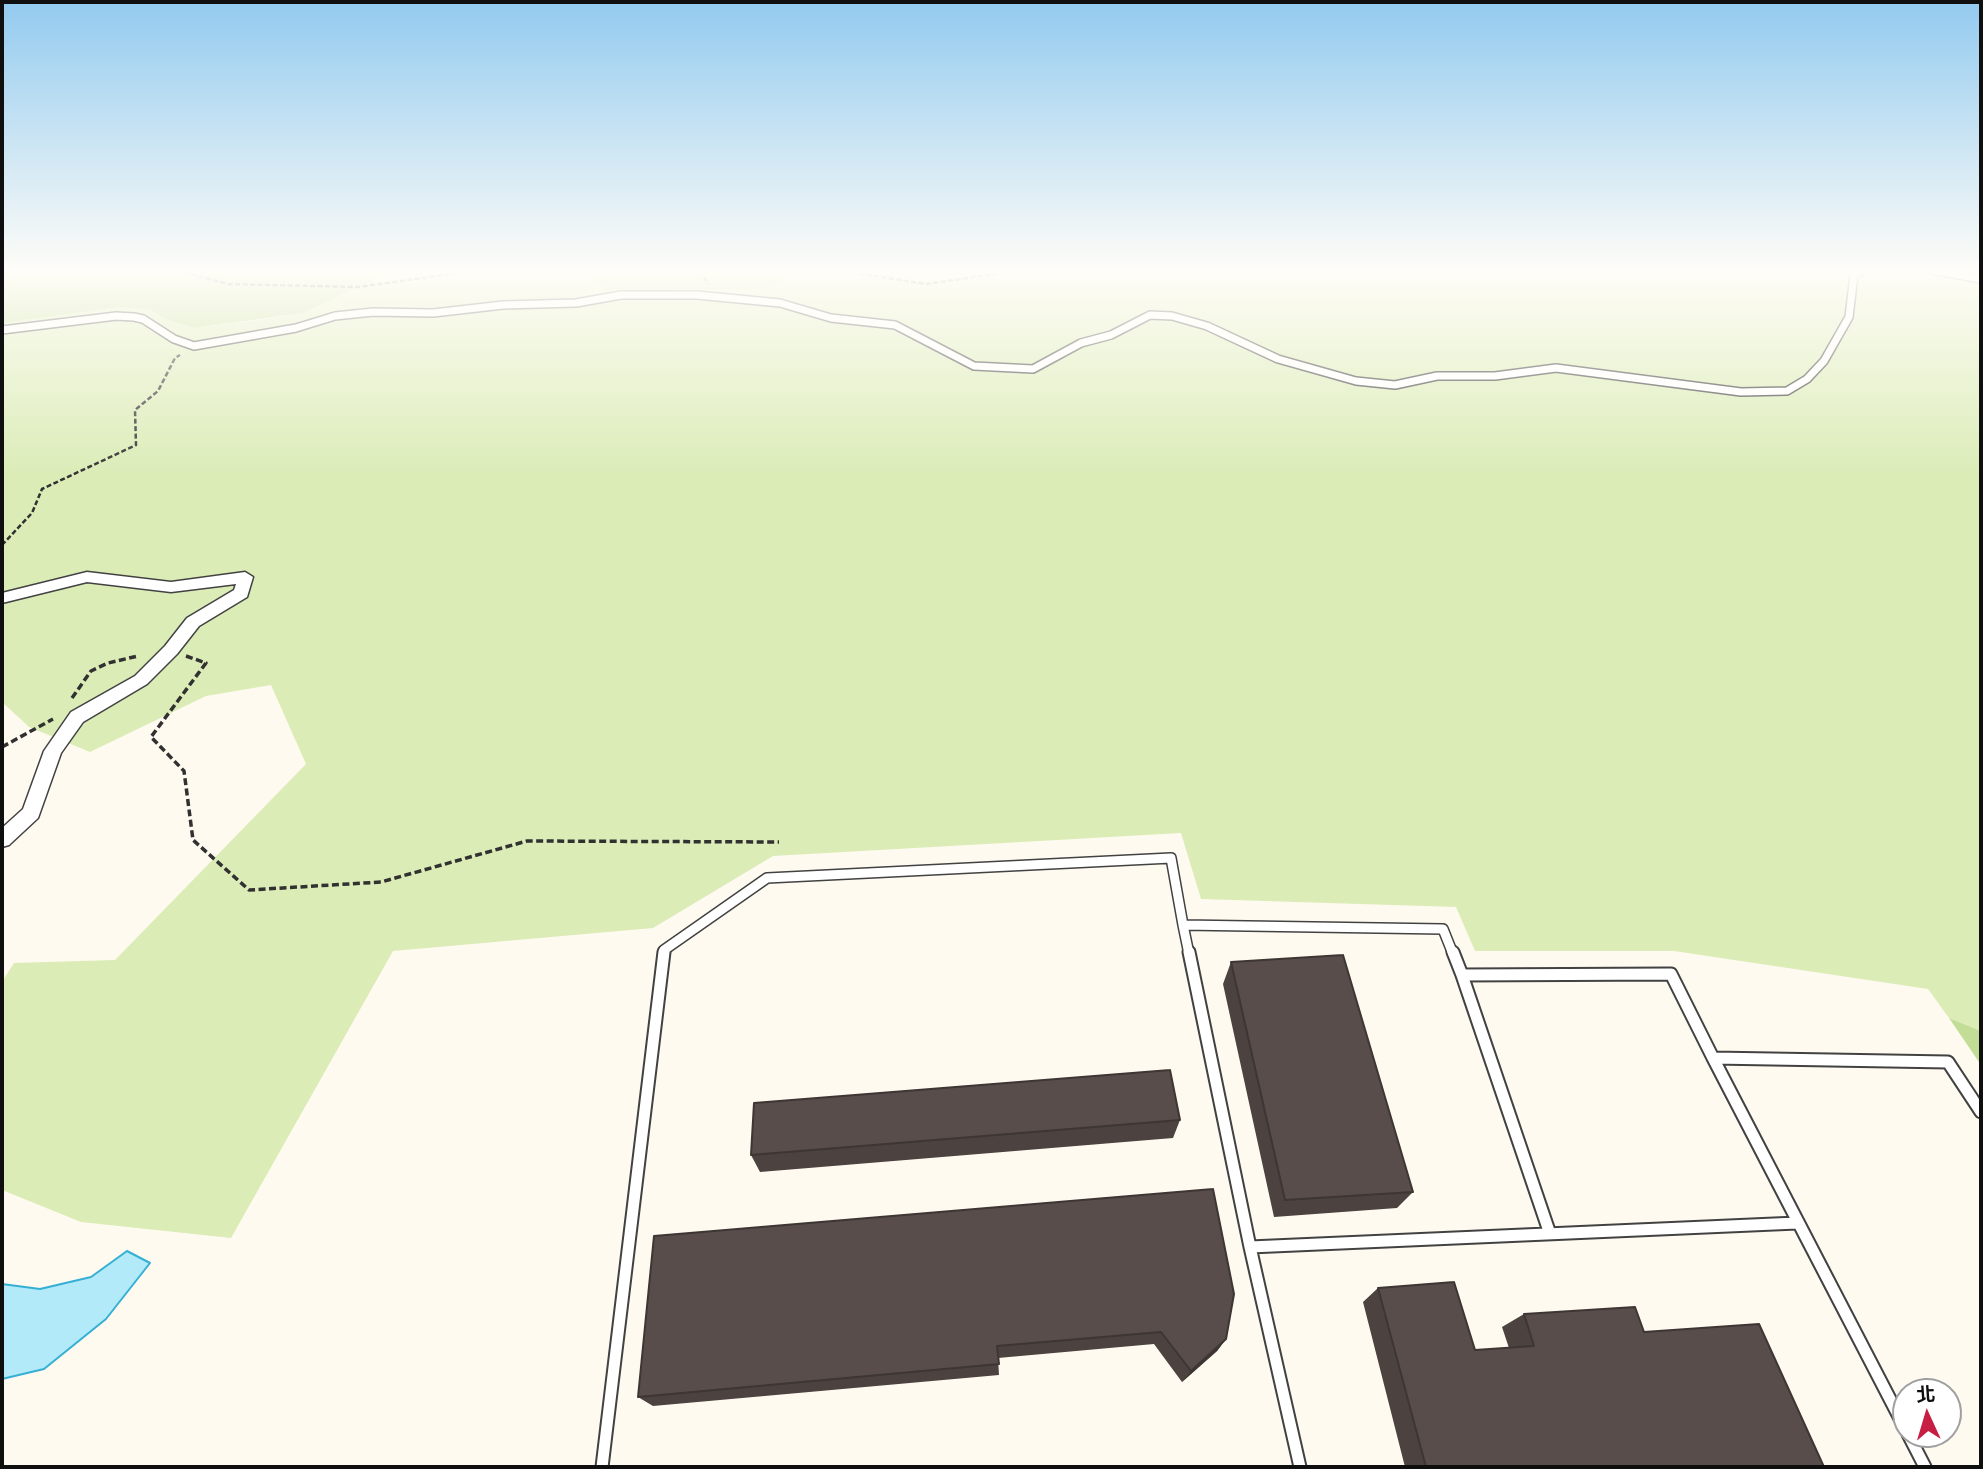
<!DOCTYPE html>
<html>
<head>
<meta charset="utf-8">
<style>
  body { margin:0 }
  #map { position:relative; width:1983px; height:1469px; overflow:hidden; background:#fffaf0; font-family:"Noto Serif","Noto Sans TC",serif }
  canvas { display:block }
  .frame { position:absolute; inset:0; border:4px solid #0f0f0f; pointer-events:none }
  .north { position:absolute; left:1892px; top:1378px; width:70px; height:70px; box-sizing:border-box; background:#fff; border:2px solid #9f9f9f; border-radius:50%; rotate:356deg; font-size:19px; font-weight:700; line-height:28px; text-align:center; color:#0f0f0f }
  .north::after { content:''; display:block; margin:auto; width:24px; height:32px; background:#c61f43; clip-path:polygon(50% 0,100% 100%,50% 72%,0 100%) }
</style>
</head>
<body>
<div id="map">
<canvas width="1983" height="1469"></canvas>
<div class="frame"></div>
<div class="north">北</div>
</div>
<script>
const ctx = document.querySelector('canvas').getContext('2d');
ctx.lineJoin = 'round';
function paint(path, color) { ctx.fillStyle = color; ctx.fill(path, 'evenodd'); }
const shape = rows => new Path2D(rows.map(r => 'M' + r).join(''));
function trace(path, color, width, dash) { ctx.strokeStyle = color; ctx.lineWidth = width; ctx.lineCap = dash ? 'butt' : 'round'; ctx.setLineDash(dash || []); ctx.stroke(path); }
paint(shape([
  [395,270,579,270,607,290,764,289,803,270,1981,270,1981,1031,1949,1018,1928,989,1674,951,1475,951,1456,907,1201,899,1181,833,773,856,653,928,393,951,231,1238,81,1222,2,1190,2,982,14,963,115,960,306,764,271,685,206,696,90,752,29,727,2,702,2,323,121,307,150,310,168,320,194,328,258,320,303,313]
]), '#dbecb7');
paint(shape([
  [2,270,395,270,303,313,194,328,168,320,150,310,121,307,2,323],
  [579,270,803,270,764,289,607,290],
  [1949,1018,1981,1031,1981,1065]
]), '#c2dd96');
const water = shape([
  [127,1251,150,1263,106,1319,44,1369,2,1379,2,1284,40,1289,91,1277,127,1251]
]);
paint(water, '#b2eaf9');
trace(water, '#35afd4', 2);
const laneFar2 = shape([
  [1931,270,1981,279],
  [2,330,116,316,134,317,143,319,174,339,194,346,296,328,335,316,373,312,433,313,503,305,576,303,621,295,697,295,780,303,831,318,895,325,974,366,1033,369,1081,343,1111,335,1150,315,1172,316,1207,326,1278,359,1356,381,1395,385,1437,376,1495,376,1556,368,1741,392,1787,391,1807,379,1824,361,1849,317,1854,275,1863,270]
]);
const laneFar1 = shape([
  [1183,925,1189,954],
  [664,954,664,950,767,878,1171,858,1183,925,1443,929,1453,954]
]);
const lane = shape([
  [1189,952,1250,1247,1300,1467],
  [1453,952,1462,975,1671,974,1713,1058,1948,1062,1981,1112],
  [1462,975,1550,1234],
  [1713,1058,1906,1430],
  [1250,1247,1797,1223],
  [1908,1434,1925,1467],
  [602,1467,664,952]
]);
const street = shape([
  [87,572,171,582,245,572,253,577,247,597,199,626,177,654,147,684,83,722,61,753,38,818,9,845,2,847,2,828,23,809,44,751,71,712,135,676,165,646,187,618,234,590,236,584,171,592,87,582,2,603,2,593,87,572]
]);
trace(laneFar2, '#424242', 10);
trace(laneFar1, '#424242', 12);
trace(lane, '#424242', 15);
trace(street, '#424242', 3);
trace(shape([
  [60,270,89,270],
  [177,270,228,284,358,287,479,270],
  [598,270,708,270],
  [701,270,708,284],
  [837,270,926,284,1023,270],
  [2,545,32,513,42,489,136,445,135,410,158,391,175,358,180,355]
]), '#313131', 2.5, [5, 2.5]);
trace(shape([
  [186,656,206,663,151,737,184,771,193,840,249,890,381,882,527,841,779,842],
  [72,698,91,671,108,663,138,656],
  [2,747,53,719]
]), '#313131', 3.5, [7, 3.5]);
trace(laneFar2, '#fff', 7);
trace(laneFar1, '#fff', 9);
trace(lane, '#fff', 11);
paint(street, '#fff');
paint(shape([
  [1231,962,1413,1192,1397,1208,1274,1217,1223,984],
  [1180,1120,1173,1138,760,1172,751,1155],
  [654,1236,1226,1339,1217,1351,1182,1382,1154,1344,998,1358,999,1375,653,1406,638,1397],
  [1378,1288,1475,1350,1509,1348,1502,1327,1524,1314,1644,1332,1824,1467,1405,1467,1363,1302]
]), '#4c4240');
paint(shape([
  [1226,1339,1217,1351,1182,1382,1191,1371]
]), '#3e3634');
const building = shape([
  [1343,955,1413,1192,1285,1200,1231,962,1343,955],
  [1170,1070,1180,1120,751,1155,754,1103,1170,1070],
  [1213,1189,1234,1294,1226,1339,1191,1371,1161,1332,997,1346,999,1364,638,1397,654,1236,1213,1189],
  [1454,1282,1475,1350,1534,1346,1524,1314,1635,1307,1644,1332,1759,1324,1824,1467,1426,1467,1378,1288,1454,1282]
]);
paint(building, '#584d4a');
trace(building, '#3e3634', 2);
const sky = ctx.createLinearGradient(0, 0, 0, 476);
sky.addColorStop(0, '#92caef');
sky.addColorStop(0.57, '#fffdf8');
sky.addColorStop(1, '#fffdf800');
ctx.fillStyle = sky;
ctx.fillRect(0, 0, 1983, 476);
</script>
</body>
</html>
